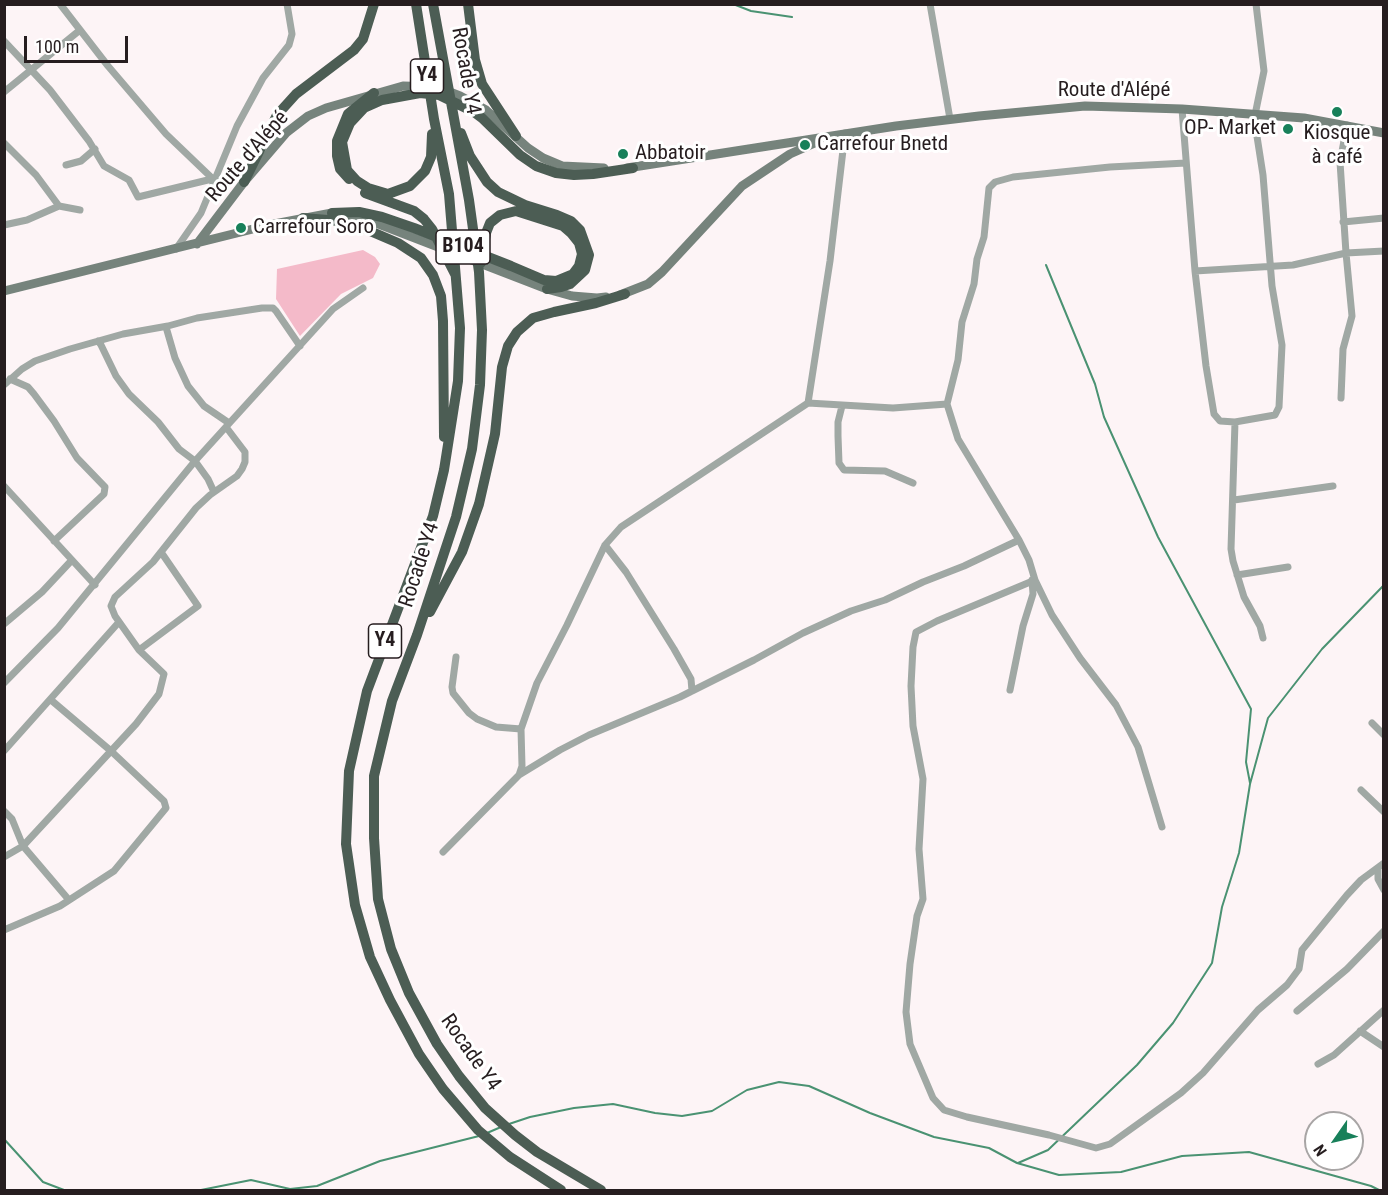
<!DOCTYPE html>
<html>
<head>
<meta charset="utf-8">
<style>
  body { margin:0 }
  #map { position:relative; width:1388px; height:1195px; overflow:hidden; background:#fdf4f6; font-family:"Roboto Condensed",sans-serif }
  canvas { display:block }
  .frame { position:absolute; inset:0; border:6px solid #261d1f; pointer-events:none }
  .north { position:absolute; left:1304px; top:1111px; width:60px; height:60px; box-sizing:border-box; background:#fff; border:2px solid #a8a5a5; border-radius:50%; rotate:236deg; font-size:16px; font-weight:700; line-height:24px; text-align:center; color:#261d1f }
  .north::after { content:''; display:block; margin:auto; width:21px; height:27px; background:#18805a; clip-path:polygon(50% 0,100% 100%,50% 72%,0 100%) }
  .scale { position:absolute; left:24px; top:36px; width:104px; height:27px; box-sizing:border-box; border:3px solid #261d1f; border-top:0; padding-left:8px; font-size:18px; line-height:21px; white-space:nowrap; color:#261d1f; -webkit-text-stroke:4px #fff; paint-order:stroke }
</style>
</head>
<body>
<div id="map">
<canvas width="1388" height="1195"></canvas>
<div class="frame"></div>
<div class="north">N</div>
<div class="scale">100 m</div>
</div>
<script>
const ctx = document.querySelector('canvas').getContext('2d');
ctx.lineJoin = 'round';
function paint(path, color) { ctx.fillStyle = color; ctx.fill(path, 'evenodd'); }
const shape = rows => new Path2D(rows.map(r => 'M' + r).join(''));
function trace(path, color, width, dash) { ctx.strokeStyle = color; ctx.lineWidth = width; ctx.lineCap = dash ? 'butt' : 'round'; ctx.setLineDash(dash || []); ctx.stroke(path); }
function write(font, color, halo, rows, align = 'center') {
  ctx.font = font + ' "Roboto Condensed",sans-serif'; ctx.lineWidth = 6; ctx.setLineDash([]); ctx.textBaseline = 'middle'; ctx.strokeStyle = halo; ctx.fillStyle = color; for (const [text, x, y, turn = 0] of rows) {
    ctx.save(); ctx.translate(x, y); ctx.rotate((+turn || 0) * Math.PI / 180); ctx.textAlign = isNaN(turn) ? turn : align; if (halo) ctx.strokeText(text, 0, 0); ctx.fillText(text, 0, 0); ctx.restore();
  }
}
paint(shape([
  [363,250,375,257,380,264,373,278,341,294,300,336,276,299,277,269]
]), '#f4bac9');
trace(shape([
  [733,4,751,11,792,17],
  [1046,265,1095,384,1104,417,1158,537,1251,709,1246,762,1250,783],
  [509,1124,530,1117,574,1108,613,1104,655,1113,682,1116,712,1111,747,1090,779,1082,809,1086,870,1113,934,1137,989,1148,1017,1163,1059,1175,1121,1172,1182,1156,1249,1152,1371,1186,1379,1190],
  [487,1133,501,1127],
  [4,1139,43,1182,64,1190],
  [1018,1163,1048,1150,1137,1065,1173,1023,1212,963,1222,907,1239,853,1250,784,1268,718,1322,649,1384,585],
  [94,1190,109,1190],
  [201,1190,251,1180,290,1189,317,1186,380,1161,479,1136]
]), '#4a9272', 2);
trace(shape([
  [60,4,108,66,166,134,214,180],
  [930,4,950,119],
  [4,41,50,90,89,141,104,166,129,180,138,197,212,179],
  [4,92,80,30],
  [1182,109,1195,271,1206,366,1214,414,1220,421,1235,422,1275,415,1279,407,1282,345,1272,286,1263,175,1256,130,1255,115,1264,71,1256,4],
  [4,143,36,175,59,206],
  [1186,163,1110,167,1013,177,995,182,989,188,984,237,977,259,974,284,962,322,958,360,947,404,958,439,1019,540,1029,560,1035,580,937,621,916,632,913,647,911,686,913,726,923,779,919,849,923,899,917,916,910,964,906,1012,910,1044,933,1098,944,1110,967,1117,1049,1135,1096,1148,1110,1144,1181,1093,1203,1073,1258,1010,1287,985,1299,969,1302,950,1347,895,1361,880,1384,863],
  [66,165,81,161,95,149],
  [1343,222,1384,218],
  [4,225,27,220,59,206,80,210],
  [176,249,201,213,237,126,263,78,289,45,292,34,287,4],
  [1195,271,1293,265,1346,253,1340,162,1347,125],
  [166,327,175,358,188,386,204,406,229,423],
  [98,341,101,345,116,376,129,394,158,422,179,449,195,461,208,479,214,492],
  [10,379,28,387,34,394,54,421,77,458,105,487,104,494,54,541],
  [4,385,22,369,35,361,70,349,123,334,168,326,197,318,262,308,273,308,276,311,300,346],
  [1341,398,1343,349,1352,316,1346,253,1384,251],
  [808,403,893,408,947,404],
  [842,406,838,422,838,436,839,463,844,470,885,471,913,483],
  [1235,422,1231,549,1233,561,1244,597,1260,626,1263,638],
  [4,486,95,585],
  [1234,500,1333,486],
  [605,545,626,572,674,649,691,679,692,691],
  [1237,575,1288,567],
  [1035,580,1052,615,1080,658,1116,705,1138,747,1162,827],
  [4,624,42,592,72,560],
  [139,650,198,606,161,552],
  [456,657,452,687,453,693,469,713,477,719,496,727,521,729],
  [4,683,58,628,195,461,333,309,363,288],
  [1010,690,1023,626,1033,594,1032,580],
  [1372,723,1384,735],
  [4,751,119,622],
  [519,775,522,766,521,729,537,683,567,625,605,545,621,527,808,403,830,261,845,133],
  [1361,790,1384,812],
  [4,811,12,819,23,846,69,900],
  [443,852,519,775,560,750,589,735,680,697,754,660,803,633,851,611,885,600,923,582,964,566,1019,540],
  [4,857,23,846,136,724,159,694,164,674,139,650,115,616,111,606,115,597,153,562,196,508,210,495,237,476,242,469,245,462,245,452,226,427],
  [1378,868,1378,879,1384,890],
  [4,930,60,906,114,871,166,808,164,801,111,751,51,700],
  [1297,1011,1347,969,1384,931],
  [1360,1031,1384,1047],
  [1318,1064,1334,1055,1384,1010]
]), '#a0a8a4', 7);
trace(shape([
  [627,168,896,126,979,116,1085,106,1182,109,1304,118,1384,133],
  [197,244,244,182,286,133,308,116,326,108,403,86,437,87,460,96,486,110,528,148,543,158,562,166,604,168],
  [4,291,269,225,332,213,376,223,547,289,572,296,597,298,606,297],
  [620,295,648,284,662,272,742,186,790,154,817,142]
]), '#76837c', 9);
trace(shape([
  [416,4,434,119,449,194,460,328,458,381,444,470,433,516,367,691,349,771,346,844,355,905,370,957,390,1000,419,1054,443,1089,478,1130,510,1157,561,1190],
  [433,4,469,200,479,272,482,330,480,385,472,449,456,517,417,635,392,701,374,776,374,838,378,899,391,949,409,993,437,1044,459,1076,485,1108,515,1135,537,1152,601,1190],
  [468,4,475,60,482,84,516,136],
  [461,133,470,156,487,182,498,192,525,205,557,215,571,221,580,230,589,255,585,270,570,284,561,287,547,289],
  [432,134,431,157,425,171,410,186,388,194,368,188,357,181,347,170,342,142,350,123,364,108,382,100,420,93,439,95,474,112,482,118,520,155,536,166,556,173,574,175,593,174,633,168],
  [349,179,340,169,337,156,337,141,348,114,374,93],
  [244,182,277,115,296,94,354,50,363,39,374,4],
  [365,193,414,211,424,219,432,229,455,274],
  [332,213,359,212,382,217,414,228,511,266,544,280,556,281,573,274,579,266,582,254,579,243,571,233,563,226,516,211,500,215,490,223,486,233,481,263],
  [303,218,340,221,363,228,398,243,421,258,433,275,441,296,443,321,444,437],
  [430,612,462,552,479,504,495,434,502,367,508,346,517,332,533,318,554,312,596,303,625,294]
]), '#4c5d54', 10);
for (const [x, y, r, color] of [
  [1337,112,6,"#18805a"],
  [1288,129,6,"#18805a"],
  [805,145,6,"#18805a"],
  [623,154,6,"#18805a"],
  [241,228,6,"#18805a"]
]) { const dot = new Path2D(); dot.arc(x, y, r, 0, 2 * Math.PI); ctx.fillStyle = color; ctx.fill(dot); trace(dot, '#fff', 2); }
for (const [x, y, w] of [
  [427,76,33],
  [463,247,54],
  [385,641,33]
]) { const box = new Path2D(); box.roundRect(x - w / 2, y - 17, w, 34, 4.5); ctx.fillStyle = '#fff'; ctx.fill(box); trace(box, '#261d1f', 1.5); }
write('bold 20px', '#261d1f', null, [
  ["Y4",427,76],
  ["B104",463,247],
  ["Y4",385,641]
]);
write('21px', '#261d1f', '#fff', [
  ["Rocade Y4",465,71,80],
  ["Route d'Alépé",1114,91],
  ["Route d'Alépé",248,157,-49],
  ["Rocade Y4",420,565,-72],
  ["Rocade Y4",470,1053,55]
]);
write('21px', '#261d1f', '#fff', [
  ["OP- Market",1276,129,"right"],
  ["Kiosque",1337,134,"center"],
  ["à café",1337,158,"center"],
  ["Carrefour Bnetd",817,145],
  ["Abbatoir",635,154],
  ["Carrefour Soro",253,228]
], 'left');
</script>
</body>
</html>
